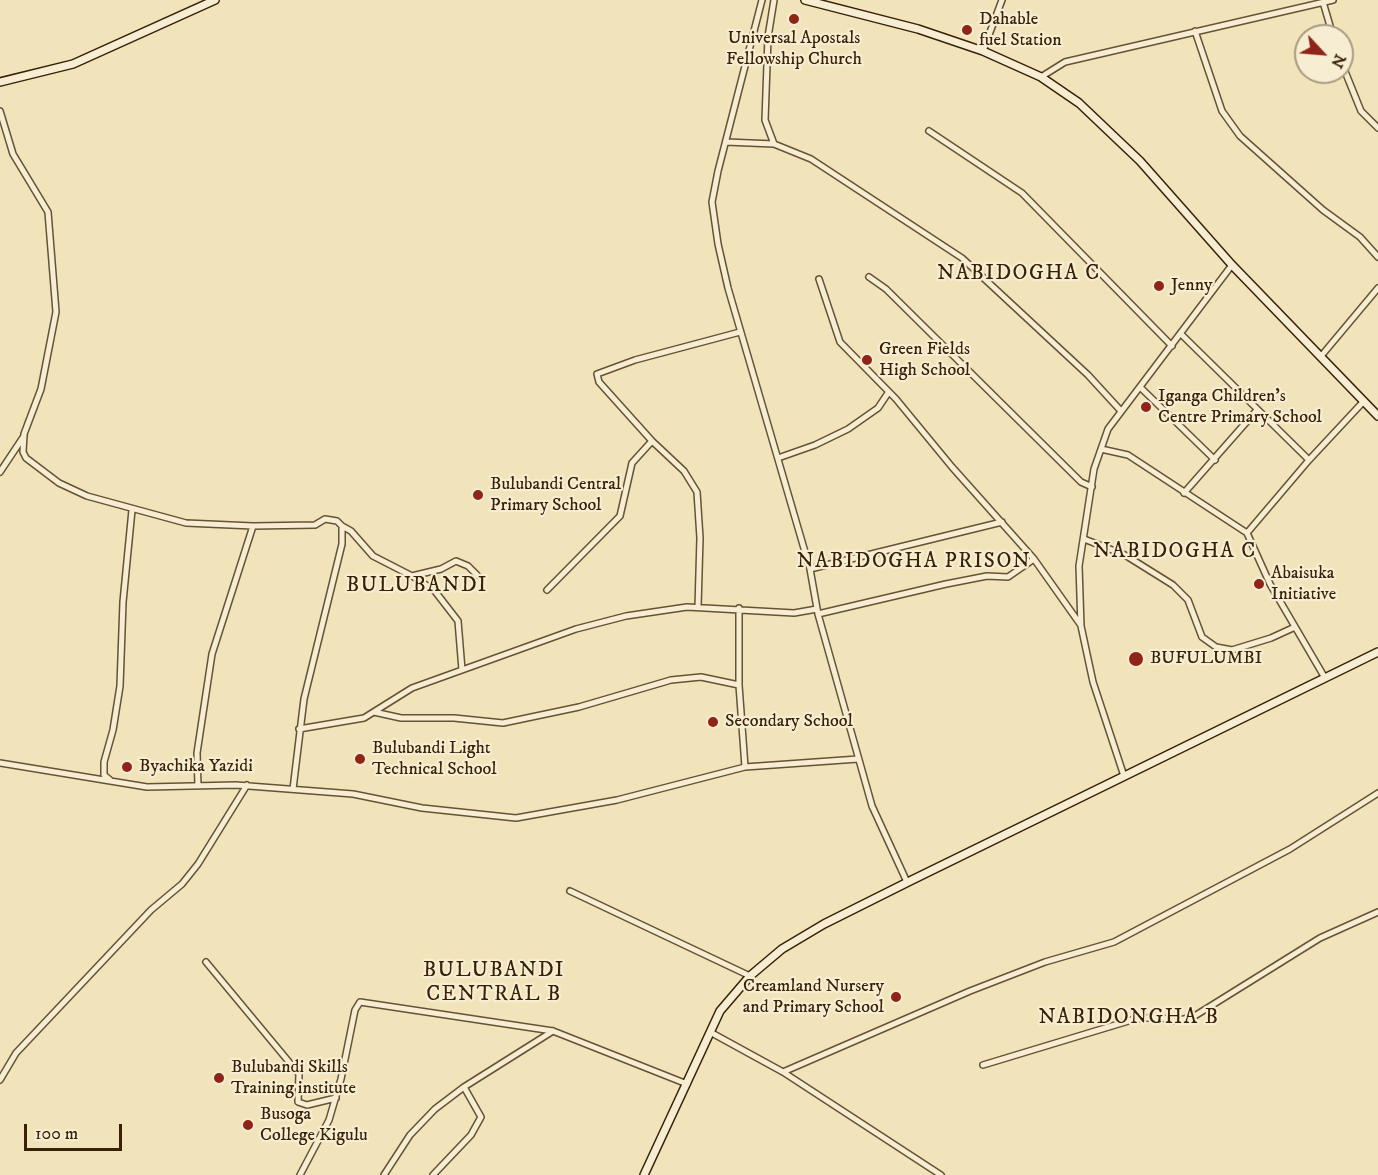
<!DOCTYPE html>
<html>
<head>
<meta charset="utf-8">
<style>
  body { margin:0 }
  #map { position:relative; width:1378px; height:1175px; overflow:hidden; background:#f1e3ba; font-family:"IM FELL DW Pica",serif }
  canvas { display:block }
  .north { position:absolute; left:1294px; top:24px; width:60px; height:60px; box-sizing:border-box; background:#f6edd2; border:2px solid #aa9b81; border-radius:50%; rotate:116deg; font-size:16px; font-weight:700; line-height:24px; text-align:center; color:#382107 }
  .north::after { content:''; display:block; margin:auto; width:21px; height:27px; background:#8f2418; clip-path:polygon(50% 0,100% 100%,50% 72%,0 100%) }
  .scale { position:absolute; left:24px; top:1124px; width:98px; height:27px; box-sizing:border-box; border:3px solid #382107; border-top:0; padding-left:8px; font-size:18px; line-height:21px; white-space:nowrap; color:#382107; -webkit-text-stroke:4px #f6edd2; paint-order:stroke }
</style>
</head>
<body>
<div id="map">
<canvas width="1378" height="1175"></canvas>
<div class="north">N</div>
<div class="scale">100 m</div>
</div>
<script>
const ctx = document.querySelector('canvas').getContext('2d');
ctx.lineJoin = 'round';
const shape = rows => new Path2D(rows.map(r => 'M' + r).join(''));
function trace(path, color, width, dash) { ctx.strokeStyle = color; ctx.lineWidth = width; ctx.lineCap = dash ? 'butt' : 'round'; ctx.setLineDash(dash || []); ctx.stroke(path); }
function write(font, color, halo, rows, align = 'center') {
  ctx.font = font + ' "IM FELL DW Pica",serif'; ctx.lineWidth = 4.5; ctx.setLineDash([]); ctx.textBaseline = 'middle'; ctx.strokeStyle = halo; ctx.fillStyle = color; for (const [text, x, y, turn = 0] of rows) {
    ctx.save(); ctx.translate(x, y); ctx.rotate((+turn || 0) * Math.PI / 180); ctx.textAlign = isNaN(turn) ? turn : align; if (halo) ctx.strokeText(text, 0, 0); ctx.fillText(text, 0, 0); ctx.restore();
  }
}
const street = shape([
  [762,0,718,171,712,202,718,244,728,288,810,569,818,614,872,806,907,882],
  [774,0,768,37,765,120,774,144,811,159,962,258,1088,375,1121,411],
  [1323,2,1333,36],
  [1195,31,1222,111,1240,136,1323,210,1360,237,1378,257],
  [983,51,1002,0],
  [1342,64,1361,111,1378,128],
  [1041,77,1065,62,1333,0],
  [0,111,13,154,48,212,56,312,41,389,24,434,23,452,26,458,59,483,87,496,186,523,253,526,315,525,325,519,337,521,342,526,342,544,304,699,293,789],
  [929,131,1022,193,1172,346],
  [726,142,774,144],
  [869,277,886,289,1081,482,1092,487],
  [819,279,840,342,896,399,952,467,1034,559,1080,624],
  [1181,334,1309,460],
  [1322,355,1378,288],
  [1141,388,1215,460],
  [1101,449,1128,455,1247,533,1270,584,1325,678],
  [778,458,815,445,848,429,878,408,888,393],
  [0,472,24,436],
  [1184,493,1257,410],
  [342,526,351,531,373,556,412,576,441,569,456,561,468,566,477,575],
  [1247,533,1309,460,1364,401],
  [1084,539,1125,555,1173,585,1188,600,1202,637,1216,647,1232,650,1271,638,1295,627],
  [810,569,1002,522],
  [412,576,434,590,458,621,462,670],
  [547,590,620,516,632,463,652,441],
  [698,607,700,538,697,492,684,471,652,441,599,382,597,374,635,360,740,332],
  [739,608,739,685,745,767],
  [818,614,946,584,987,576,1008,577,1034,559],
  [374,712,401,718,454,718,503,723,579,707,671,680,701,677,739,685],
  [299,729,364,718,412,688,576,629,626,616,687,607,794,613,817,609],
  [0,763,147,787,236,785,353,794,422,808,516,818,617,800,745,767,858,759],
  [1124,776,1093,682,1081,626,1079,566,1094,469,1108,429,1232,265],
  [110,780,104,775,104,762,113,730,120,686,123,602,132,510],
  [198,786,197,753,212,654,253,526],
  [570,891,750,976],
  [206,962,299,1074,298,1102,307,1105,336,1098],
  [710,1032,783,1072,941,1175],
  [983,1065,1135,1019,1158,1017,1175,1021,1193,1017,1320,938,1378,912],
  [783,1072,970,991,1045,962,1114,942,1290,849,1378,793],
  [0,1080,16,1053,151,910,182,884,198,864,247,785],
  [300,1175,329,1120,341,1079,355,1010,360,1002,553,1031,687,1084],
  [384,1175,410,1135,435,1109,464,1087,553,1031],
  [433,1175,471,1135,481,1117,464,1087]
]);
const secondary = shape([
  [805,0,918,29,983,51,1041,77,1079,103,1140,161,1232,265,1378,416],
  [0,82,73,64,215,0],
  [644,1175,720,1011,750,976,782,949,824,924,912,880,1378,652]
]);
trace(street, '#665234', 8);
trace(secondary, '#382107', 10);
trace(street, '#f6edd2', 5);
trace(secondary, '#f6edd2', 7);
for (const [x, y, r, color] of [
  [794,19,6,"#8f2418"],
  [967,30,6,"#8f2418"],
  [1159,286,6,"#8f2418"],
  [867,360,6,"#8f2418"],
  [1146,407,6,"#8f2418"],
  [478,495,6,"#8f2418"],
  [1259,584,6,"#8f2418"],
  [1136,659,8,"#8f2418"],
  [713,722,6,"#8f2418"],
  [360,759,6,"#8f2418"],
  [127,767,6,"#8f2418"],
  [896,997,6,"#8f2418"],
  [219,1078,6,"#8f2418"],
  [248,1125,6,"#8f2418"]
]) { const dot = new Path2D(); dot.arc(x, y, r, 0, 2 * Math.PI); ctx.fillStyle = color; ctx.fill(dot); trace(dot, '#f6edd2', 2); }
write('18px', '#382107', '#f6edd2', [
  ["Dahable",979,20],
  ["fuel Station",979,41],
  ["Universal Apostals",794,39,"center"],
  ["Fellowship Church",794,60,"center"],
  ["Jenny",1171,286],
  ["Green Fields",879,350],
  ["High School",879,371],
  ["Iganga Children's",1158,397],
  ["Centre Primary School",1158,418],
  ["Bulubandi Central",490,485],
  ["Primary School",490,506],
  ["Abaisuka",1271,574],
  ["Initiative",1271,595],
  ["BUFULUMBI",1150,659],
  ["Secondary School",725,722],
  ["Bulubandi Light",372,749],
  ["Technical School",372,770],
  ["Byachika Yazidi",139,767],
  ["Creamland Nursery",884,987,"right"],
  ["and Primary School",884,1008,"right"],
  ["Bulubandi Skills",231,1068],
  ["Training institute",231,1089],
  ["Busoga",260,1115],
  ["College Kigulu",260,1136]
], 'left');
ctx.letterSpacing = '1.5px';
write('21px', '#382107', '#f6edd2', [
  ["NABIDOGHA C",1019,275],
  ["NABIDOGHA C",1175,553],
  ["NABIDOGHA PRISON",914,563],
  ["BULUBANDI",417,587],
  ["BULUBANDI",494,972],
  ["CENTRAL B",494,996],
  ["NABIDONGHA B",1129,1019]
]);
ctx.letterSpacing = '0px';
</script>
</body>
</html>
